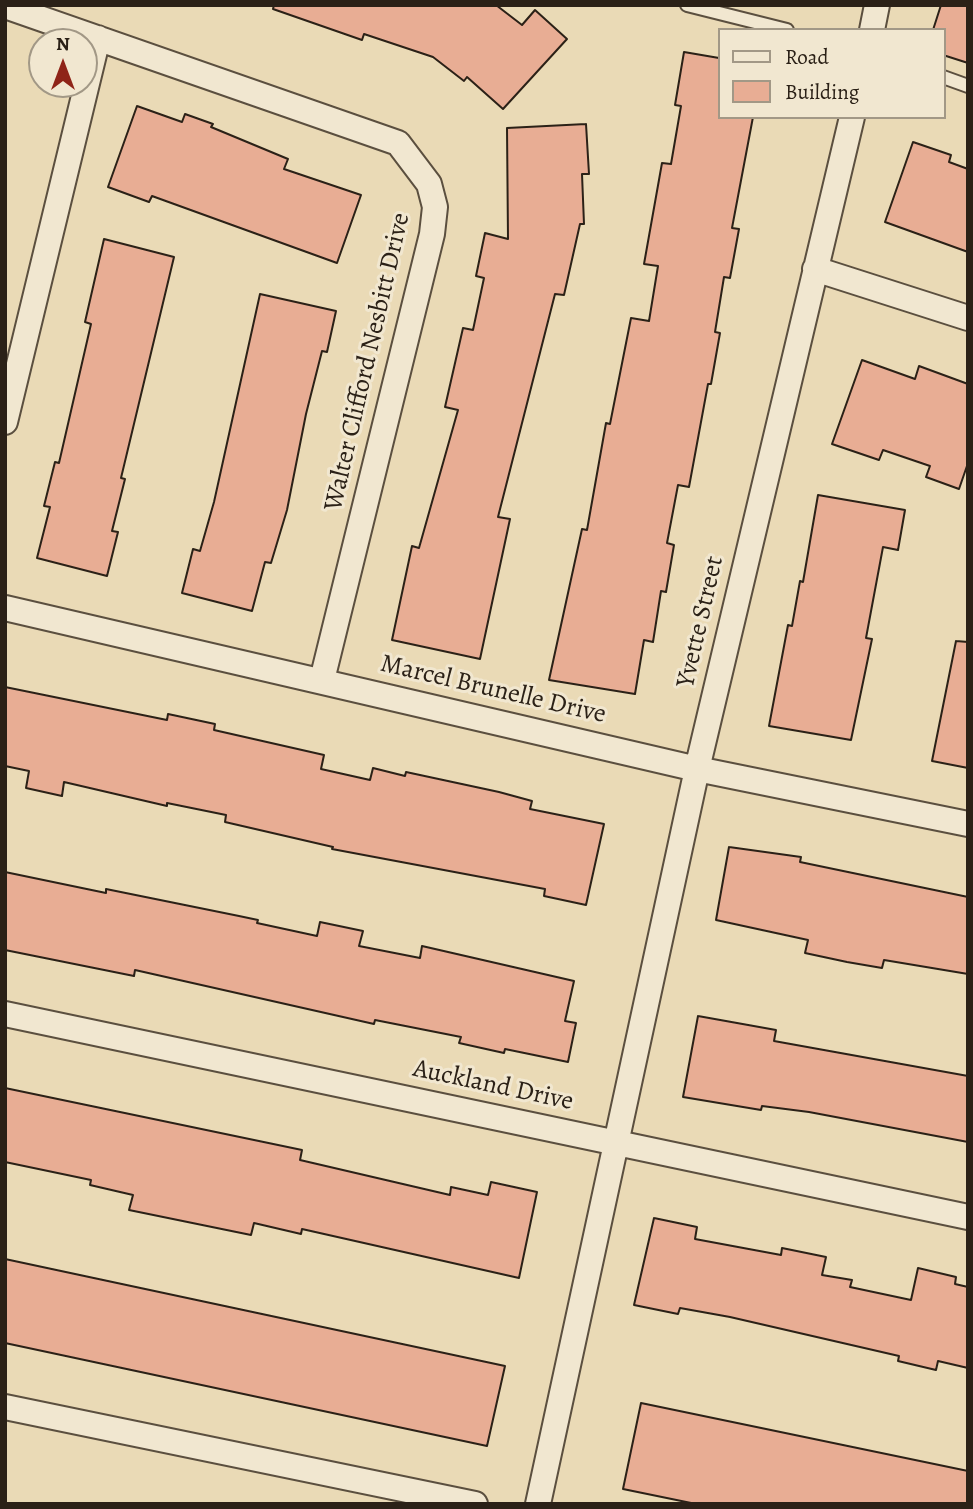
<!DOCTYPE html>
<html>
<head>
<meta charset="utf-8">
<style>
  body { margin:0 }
  #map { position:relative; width:973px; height:1509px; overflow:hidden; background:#eadab6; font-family:Alegreya,serif }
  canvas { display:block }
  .frame { position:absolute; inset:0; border:7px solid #2b2117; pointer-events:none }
  .legend { position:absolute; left:718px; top:28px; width:228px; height:91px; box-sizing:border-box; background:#f1e7d0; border:2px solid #a29886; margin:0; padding:9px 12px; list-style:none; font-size:21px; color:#2b2117 }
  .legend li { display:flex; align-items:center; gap:14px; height:35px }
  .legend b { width:35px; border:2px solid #a29886 }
  .north { position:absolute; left:28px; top:28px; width:70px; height:70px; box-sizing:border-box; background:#f1e7d0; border:2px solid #a29886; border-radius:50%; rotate:0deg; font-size:19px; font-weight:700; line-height:28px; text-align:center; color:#2b2117 }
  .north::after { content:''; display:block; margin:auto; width:24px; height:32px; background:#8f2418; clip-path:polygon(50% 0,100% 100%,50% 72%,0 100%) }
</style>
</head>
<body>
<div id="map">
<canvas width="973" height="1509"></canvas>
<div class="frame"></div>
<ul class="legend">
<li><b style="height:9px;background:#f1e7d0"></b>Road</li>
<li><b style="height:19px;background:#e8ad94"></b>Building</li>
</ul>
<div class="north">N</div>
</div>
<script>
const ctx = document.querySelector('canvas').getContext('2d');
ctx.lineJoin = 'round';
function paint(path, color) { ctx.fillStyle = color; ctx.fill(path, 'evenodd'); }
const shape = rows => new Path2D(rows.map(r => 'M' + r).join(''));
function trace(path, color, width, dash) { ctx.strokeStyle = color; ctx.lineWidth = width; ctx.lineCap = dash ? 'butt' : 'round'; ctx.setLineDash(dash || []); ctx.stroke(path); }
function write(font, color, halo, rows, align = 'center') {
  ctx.font = font + ' Alegreya,serif'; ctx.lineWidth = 6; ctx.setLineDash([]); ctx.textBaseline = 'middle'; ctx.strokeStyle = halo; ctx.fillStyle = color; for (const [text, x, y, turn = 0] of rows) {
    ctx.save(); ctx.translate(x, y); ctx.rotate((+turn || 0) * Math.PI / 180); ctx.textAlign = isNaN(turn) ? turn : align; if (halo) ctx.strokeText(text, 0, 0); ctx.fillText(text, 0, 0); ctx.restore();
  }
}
const building = shape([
  [274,5,496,5,522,25,535,10,567,39,503,109,467,77,464,81,433,57,364,34,362,40,273,9,274,5],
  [941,5,968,5,968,63,943,55,943,30,933,30,941,5],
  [684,52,719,58,719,117,753,117,732,228,739,229,730,278,724,277,715,332,720,333,711,384,708,384,689,487,678,485,667,543,674,545,666,592,661,591,653,642,644,640,635,694,549,680,582,529,587,530,606,423,610,424,631,318,649,321,658,266,644,264,662,163,671,164,681,106,675,105,684,52],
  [137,106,182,122,185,114,213,124,211,127,288,159,284,169,361,195,337,263,152,196,149,202,108,187,137,106],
  [586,124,589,174,582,174,584,224,580,224,564,295,555,294,498,517,510,519,480,659,392,640,412,546,419,548,458,410,445,407,463,328,473,330,484,278,476,276,485,233,508,239,507,128,586,124],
  [913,142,951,155,949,162,968,169,968,252,885,222,913,142],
  [104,239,174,257,121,478,125,479,112,531,118,532,107,576,37,558,50,507,44,506,55,462,59,463,91,324,85,322,104,239],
  [260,294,336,311,327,352,322,351,306,414,287,510,271,563,265,562,252,611,182,593,193,549,200,551,214,502,260,294],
  [862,360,915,379,919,366,968,384,968,463,959,489,926,477,930,466,883,450,879,460,832,444,862,360],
  [818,495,905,510,898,550,883,547,866,638,872,639,851,740,769,726,788,625,792,626,800,581,803,582,818,495],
  [956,641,968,642,968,768,932,761,956,641],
  [5,687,167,720,168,714,215,724,214,730,324,755,321,769,370,780,373,768,405,776,406,772,499,792,532,801,530,809,604,824,586,905,544,896,545,889,332,849,333,847,225,822,226,815,167,803,167,806,64,782,62,796,26,788,29,771,5,766,5,687],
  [729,847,801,857,800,862,968,897,968,974,884,960,882,968,847,962,805,953,808,940,716,920,729,847],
  [5,872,106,893,106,889,239,916,258,920,257,923,317,936,320,922,363,931,359,946,420,958,422,946,574,981,565,1021,576,1023,568,1062,505,1049,504,1053,459,1043,461,1037,375,1020,374,1024,135,970,134,976,5,950,5,872],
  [698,1016,776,1030,774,1041,968,1076,968,1142,809,1112,762,1106,761,1110,683,1097,698,1016],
  [5,1088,302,1150,300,1160,450,1195,451,1187,488,1195,491,1182,537,1192,519,1278,302,1229,301,1234,254,1223,251,1235,129,1210,133,1195,90,1185,91,1180,5,1162,5,1088],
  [654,1218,697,1227,695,1239,781,1255,782,1248,826,1257,822,1275,852,1280,850,1287,911,1300,918,1268,956,1277,955,1284,968,1287,968,1368,938,1361,936,1370,898,1361,899,1356,730,1317,680,1308,678,1314,634,1305,654,1218],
  [5,1259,505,1366,487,1446,5,1343,5,1259],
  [641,1403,968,1471,968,1504,696,1504,623,1489,641,1403]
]);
paint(building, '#e8ad94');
trace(building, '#2b2117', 2);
const service = shape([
  [687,5,787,30],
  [943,77,968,86]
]);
const minor = shape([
  [5,6,398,143,429,184,435,207,432,234,322,680],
  [872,30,877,5],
  [815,269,968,318],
  [5,422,98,38],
  [5,608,697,769,968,824],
  [5,1014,968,1217],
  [5,1407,475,1504],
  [538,1504,697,769,852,117]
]);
trace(service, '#5b4f3f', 16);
trace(minor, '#5b4f3f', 28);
trace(service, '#f1e7d0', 12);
trace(minor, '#f1e7d0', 24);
write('26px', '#2b2117', '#f1e7d0', [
  ["Walter Clifford Nesbitt Drive",368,362,-77],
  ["Yvette Street",701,622,-77],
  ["Marcel Brunelle Drive",493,690,13],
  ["Auckland Drive",493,1086,12]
]);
</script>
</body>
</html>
